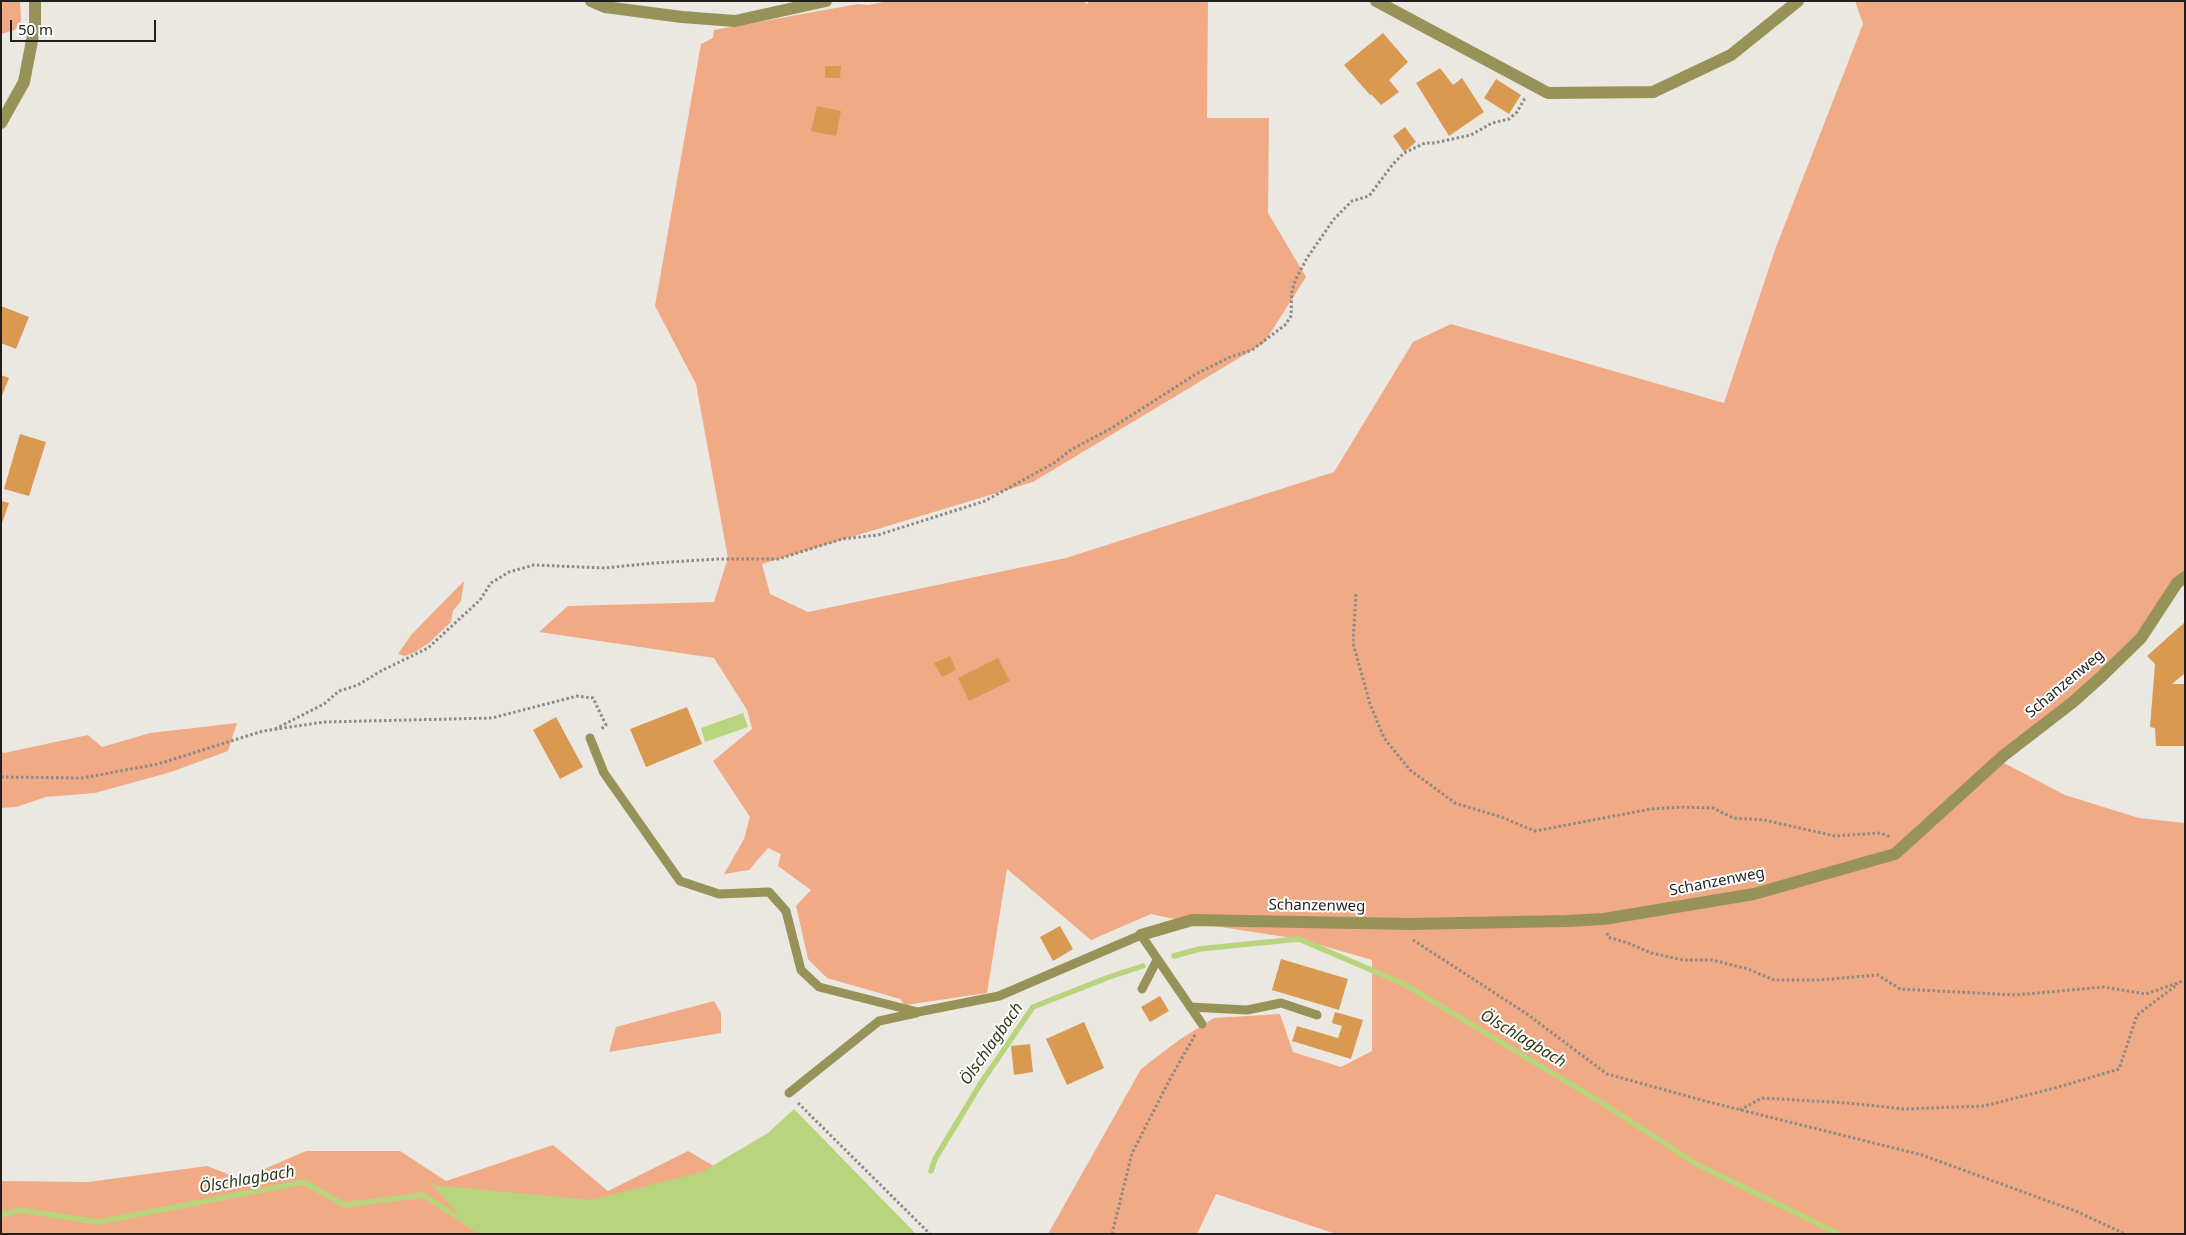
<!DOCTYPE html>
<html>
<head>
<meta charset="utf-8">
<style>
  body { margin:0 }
  #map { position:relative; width:2186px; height:1235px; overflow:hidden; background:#ebe8e2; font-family:"Noto Sans",sans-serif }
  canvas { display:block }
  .frame { position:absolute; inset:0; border:2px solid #201f1d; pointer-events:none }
  .scale { position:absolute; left:10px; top:20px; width:146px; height:22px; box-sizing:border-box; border:2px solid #201f1d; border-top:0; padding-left:6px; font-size:15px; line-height:18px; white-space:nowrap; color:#201f1d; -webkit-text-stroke:4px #fff; paint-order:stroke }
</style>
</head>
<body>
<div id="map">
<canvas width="2186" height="1235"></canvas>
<div class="frame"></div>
<div class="scale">50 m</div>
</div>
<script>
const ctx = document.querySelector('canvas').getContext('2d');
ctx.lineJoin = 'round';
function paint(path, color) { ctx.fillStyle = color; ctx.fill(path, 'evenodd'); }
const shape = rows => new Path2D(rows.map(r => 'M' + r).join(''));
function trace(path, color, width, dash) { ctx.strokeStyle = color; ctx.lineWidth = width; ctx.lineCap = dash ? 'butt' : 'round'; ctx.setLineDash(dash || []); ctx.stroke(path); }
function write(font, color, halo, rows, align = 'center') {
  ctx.font = font + ' "Noto Sans",sans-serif'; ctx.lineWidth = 4; ctx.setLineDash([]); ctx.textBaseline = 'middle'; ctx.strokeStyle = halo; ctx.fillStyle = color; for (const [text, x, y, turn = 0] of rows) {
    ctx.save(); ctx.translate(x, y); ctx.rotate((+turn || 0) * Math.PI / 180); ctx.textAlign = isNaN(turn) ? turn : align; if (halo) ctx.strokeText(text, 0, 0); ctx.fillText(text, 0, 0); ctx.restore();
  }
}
paint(shape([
  [1,1,20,1,21,21,15,30,1,34],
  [889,1,1082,1,1088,4,1088,1,1208,1,1207,118,1269,118,1268,213,1306,277,1264,343,1033,482,762,564,770,594,808,612,1066,558,1334,472,1413,342,1451,324,1724,403,1776,247,1863,24,1855,1,2185,1,2185,573,2138,636,2002,762,2065,795,2139,818,2185,823,2185,1234,1336,1234,1216,1194,1197,1234,1048,1234,1141,1069,1179,1040,1214,1018,1280,1014,1293,1052,1341,1067,1372,1051,1372,960,1299,939,1188,922,1151,914,1091,940,1007,869,987,993,905,1005,900,999,827,978,808,959,796,906,811,890,778,866,781,854,768,848,749,870,724,874,744,839,750,817,713,761,752,729,747,710,714,658,539,632,568,606,714,602,728,558,696,384,655,306,701,44,713,38,714,30,858,4,868,5],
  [464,581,461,601,453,611,451,622,429,643,415,652,405,656,398,654,411,635],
  [237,723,228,751,171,772,95,793,46,797,16,807,1,808,1,750,4,753,88,735,102,747,150,733],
  [714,1001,721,1013,721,1033,609,1052,616,1027],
  [553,1145,608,1191,688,1151,721,1170,642,1234,1,1234,1,1181,88,1182,207,1166,241,1179,306,1151,400,1151,446,1181]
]), '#f0ab86');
paint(shape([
  [743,713,748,727,705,742,701,728],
  [794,1109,916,1234,477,1234,432,1185,591,1200,702,1172,768,1133]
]), '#b8d47c');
trace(shape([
  [1174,956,1199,949,1299,939,1404,984,1607,1106,1698,1165,1839,1234],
  [931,1171,935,1159,981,1083,1033,1007,1109,977,1143,966],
  [1,1215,20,1210,98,1222,304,1182,344,1205,423,1195,484,1234]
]), '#b8d47c', 5.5);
paint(shape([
  [1383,33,1408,62,1389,80,1399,92,1381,105,1371,94,1370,95,1344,65],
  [825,66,841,66,840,78,825,78],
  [1440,68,1453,85,1462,78,1484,112,1449,136,1416,83],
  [1496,79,1521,95,1509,114,1484,98],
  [817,106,841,111,836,136,811,131],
  [1405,127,1416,142,1404,152,1393,136],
  [1,306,29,317,16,349,1,343],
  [1,375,9,378,1,398],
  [20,434,46,442,29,496,4,489],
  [1,501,9,503,2,523,1,523],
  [2185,622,2185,673,2172,684,2185,684,2185,746,2156,746,2155,728,2150,727,2155,664,2147,656],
  [950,656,956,670,942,677,934,663],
  [998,658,1010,681,969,701,958,678],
  [687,707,702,744,646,767,630,729],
  [556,717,583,767,560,779,533,730],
  [1060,926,1073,949,1053,961,1040,937],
  [1281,959,1348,979,1339,1010,1272,990],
  [1160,996,1169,1011,1150,1022,1141,1007],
  [1335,1012,1363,1020,1351,1059,1292,1041,1297,1026,1338,1038,1342,1026,1332,1023],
  [1084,1022,1104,1068,1067,1085,1046,1039],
  [1030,1044,1033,1072,1014,1075,1011,1046]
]), '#d99951');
trace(shape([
  [1356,594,1353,643,1370,704,1384,738,1410,770,1455,803,1501,817,1535,831,1651,809,1682,807,1713,808,1733,818,1764,820,1835,836,1880,833,1891,837],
  [275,729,324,704,339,691,358,685,379,672,428,648,480,600,491,583,509,572,534,565,605,568,655,563,718,559,778,559,842,539,878,535,985,501,1054,463,1072,449,1110,429,1196,374,1230,357,1252,350,1285,325,1291,316,1292,290,1296,279,1307,258,1334,219,1352,201,1369,196,1393,164,1404,153,1425,143,1434,143,1471,135,1492,123,1509,119,1517,112,1525,98],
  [1,777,82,778,158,764,263,731,324,722,492,718,577,696,593,698,606,725,600,730],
  [1607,933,1608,937,1628,943,1651,953,1683,960,1712,960,1748,969,1774,980,1819,980,1878,975,1900,989,2015,995,2104,987,2146,994,2183,981],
  [1413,940,1527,1014,1607,1074,1705,1101,1922,1155,2078,1212,2125,1234],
  [798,1103,930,1234],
  [1740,1110,1762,1098,1848,1103,1904,1109,1984,1106,2055,1088,2119,1069,2137,1015,2178,984],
  [1112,1234,1132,1153,1170,1079,1195,1035]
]), '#8c8a86', 3, [2.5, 2.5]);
trace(shape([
  [590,738,604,773,680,881,719,894,769,892,786,911,801,970,819,987,918,1012,999,996,1141,935,1202,1024],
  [1142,989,1157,960],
  [1190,1007,1247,1010,1281,1003,1317,1015],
  [789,1093,879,1021,916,1013]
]), '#979358', 9);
trace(shape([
  [591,1,605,7,682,17,735,21,826,1],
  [1376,1,1548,93,1653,92,1731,55,1798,1],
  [1,123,24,82,35,25,35,1],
  [1141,935,1192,920,1410,924,1566,921,1604,919,1754,894,1895,854,2003,756,2073,702,2102,676,2141,638,2177,583,2185,577]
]), '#979358', 12);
write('15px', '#201f1d', '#fff', [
  ["Schanzenweg",2065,684,-40],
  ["Schanzenweg",1717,882,-11],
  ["Schanzenweg",1317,906,1]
]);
write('italic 16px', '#2f3a15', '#fff', [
  ["Ölschlagbach",1523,1039,31],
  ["Ölschlagbach",992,1044,-55],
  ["Ölschlagbach",247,1180,-10]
]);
</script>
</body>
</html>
